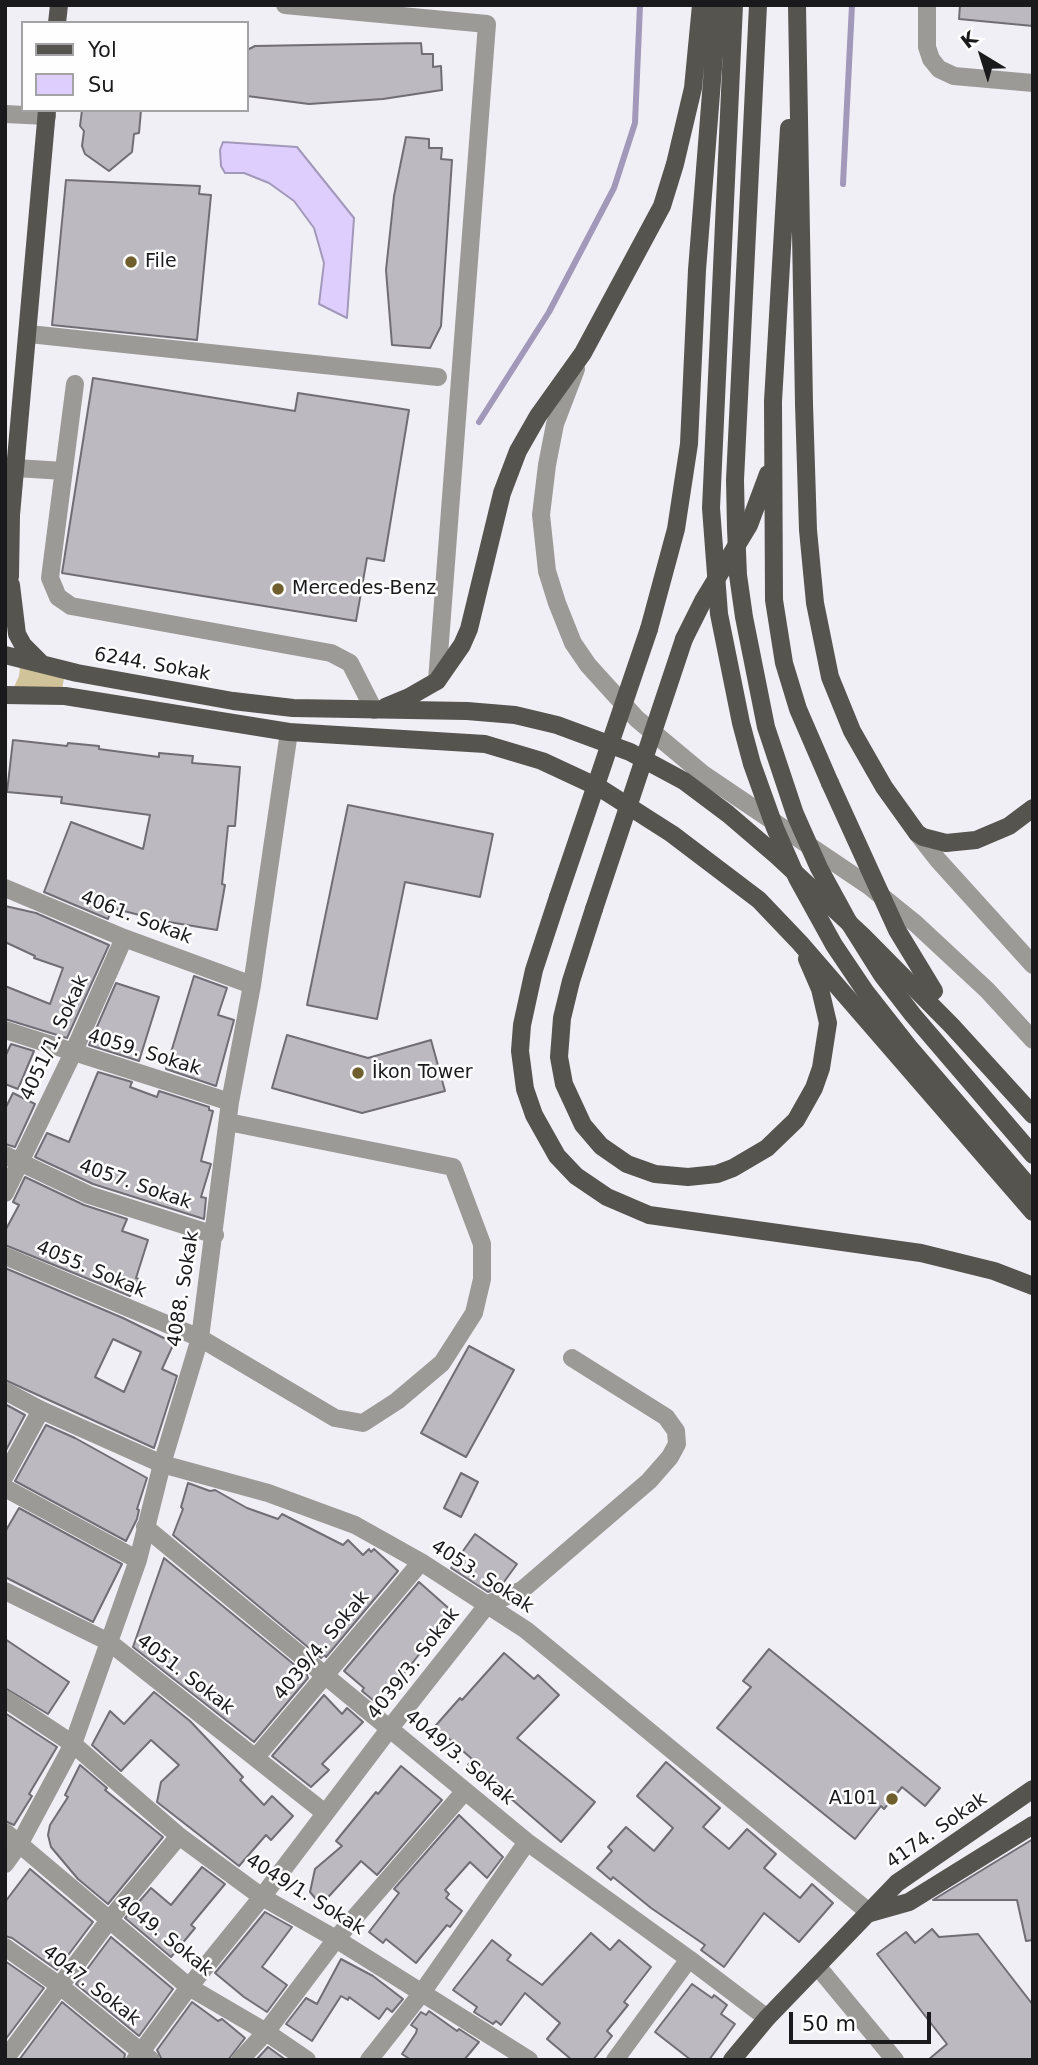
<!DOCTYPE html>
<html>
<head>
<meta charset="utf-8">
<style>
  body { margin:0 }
  #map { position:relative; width:1038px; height:2065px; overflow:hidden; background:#f1eff6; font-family:"DejaVu Sans",sans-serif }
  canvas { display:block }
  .frame { position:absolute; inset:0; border:7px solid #1a191b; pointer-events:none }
  .legend { position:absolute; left:21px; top:21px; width:228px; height:91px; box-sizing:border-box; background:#fefeff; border:2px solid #a3a2a4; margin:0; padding:9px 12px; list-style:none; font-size:21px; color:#1a191b }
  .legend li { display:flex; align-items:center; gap:14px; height:35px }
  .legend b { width:35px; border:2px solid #a3a2a4 }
  .north { position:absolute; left:947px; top:21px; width:70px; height:70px; -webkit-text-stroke:5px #fefeff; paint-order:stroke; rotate:322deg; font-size:19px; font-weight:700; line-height:28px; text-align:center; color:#1a191b }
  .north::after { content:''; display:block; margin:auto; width:24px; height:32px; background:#1a191b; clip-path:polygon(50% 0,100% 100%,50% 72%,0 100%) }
  .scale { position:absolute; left:789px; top:2012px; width:142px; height:32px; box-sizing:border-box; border:4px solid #1a191b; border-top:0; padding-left:9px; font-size:21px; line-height:24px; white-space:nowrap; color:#1a191b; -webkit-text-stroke:5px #fefeff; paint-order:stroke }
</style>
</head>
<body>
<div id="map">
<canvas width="1038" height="2065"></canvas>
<div class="frame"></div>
<ul class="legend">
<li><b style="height:9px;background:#55544f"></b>Yol</li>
<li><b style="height:19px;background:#ddcefd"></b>Su</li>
</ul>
<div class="north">K</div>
<div class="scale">50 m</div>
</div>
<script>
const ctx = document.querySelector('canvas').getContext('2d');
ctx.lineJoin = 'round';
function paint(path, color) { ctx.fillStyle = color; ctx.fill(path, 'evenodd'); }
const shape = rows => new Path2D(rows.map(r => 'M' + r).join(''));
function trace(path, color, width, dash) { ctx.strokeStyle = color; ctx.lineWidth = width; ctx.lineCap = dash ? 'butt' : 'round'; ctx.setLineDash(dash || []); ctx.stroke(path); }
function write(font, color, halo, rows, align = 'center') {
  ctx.font = font + ' "DejaVu Sans",sans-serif'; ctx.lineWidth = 5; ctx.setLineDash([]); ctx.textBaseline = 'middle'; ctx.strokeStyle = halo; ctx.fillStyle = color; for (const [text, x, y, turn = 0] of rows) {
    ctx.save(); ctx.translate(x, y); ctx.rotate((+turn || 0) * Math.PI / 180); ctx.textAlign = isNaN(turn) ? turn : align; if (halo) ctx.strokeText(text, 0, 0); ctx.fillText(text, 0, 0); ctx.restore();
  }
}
paint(shape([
  [20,667,64,678,62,690,14,687,19,676]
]), '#d1c399');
const water = shape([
  [223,142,297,147,354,218,347,318,319,304,324,263,314,228,294,201,269,183,244,173,225,173,221,166,220,150,223,142]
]);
paint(water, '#ddcefd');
trace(water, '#a298b9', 2);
trace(shape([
  [843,184,852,5],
  [479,422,549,312,614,188,635,123,640,5]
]), '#a298b9', 6);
const building = shape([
  [960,5,1033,5,1033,26,959,19,960,5],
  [421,43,422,54,433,54,433,67,441,66,442,90,383,99,309,104,247,96,247,50,255,46,421,43],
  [82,110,141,110,139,133,134,134,132,152,109,171,85,154,82,146,84,131,80,126,82,110],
  [406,137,429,139,429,148,442,148,441,159,452,160,441,326,430,348,392,345,386,270,394,196,406,137],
  [66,180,200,186,199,194,211,195,197,340,52,325,66,180],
  [93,378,295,411,298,393,409,410,384,561,367,558,356,621,62,573,93,378],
  [13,740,67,746,68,743,99,746,99,749,159,757,159,753,193,756,192,763,240,767,235,826,228,826,222,884,225,885,217,930,163,921,112,908,108,919,44,892,71,822,143,849,150,815,61,803,62,797,7,792,13,740],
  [348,805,493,834,480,897,405,882,377,1019,307,1005,348,805],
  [5,906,36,913,109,945,67,1038,5,1019,5,986,50,1004,63,968,34,958,35,956,5,942,5,906],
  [194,976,227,988,218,1015,234,1020,216,1086,166,1069,194,976],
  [116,983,159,997,139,1061,89,1045,116,983],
  [287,1035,368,1058,431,1040,445,1091,362,1113,272,1088,287,1035],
  [11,1044,34,1051,18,1089,5,1084,5,1057,11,1044],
  [98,1072,132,1082,130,1087,157,1097,159,1091,209,1107,209,1110,213,1111,201,1161,211,1164,201,1197,206,1198,204,1219,93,1184,35,1157,47,1133,69,1142,98,1072],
  [13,1093,35,1104,15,1147,5,1144,5,1109,13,1093],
  [25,1177,84,1205,127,1219,122,1231,148,1240,136,1278,139,1279,130,1296,5,1245,5,1231,19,1205,13,1202,25,1177],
  [5,1268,123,1318,174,1343,162,1369,177,1376,154,1448,5,1380,5,1268],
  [113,1339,141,1352,124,1392,95,1377,113,1339],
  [469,1346,514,1370,466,1457,421,1433,469,1346],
  [5,1404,25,1415,5,1452,5,1404],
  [46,1425,75,1438,147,1478,137,1509,139,1510,137,1519,126,1541,15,1481,46,1425],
  [461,1473,478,1482,461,1517,444,1508,461,1473],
  [188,1483,210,1491,215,1490,247,1508,278,1519,282,1514,343,1545,348,1540,363,1555,369,1549,371,1552,374,1549,398,1571,326,1657,324,1655,321,1658,173,1535,183,1509,181,1507,188,1483],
  [19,1508,122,1564,93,1622,5,1577,5,1532,19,1508],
  [475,1534,517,1564,501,1586,488,1592,451,1568,475,1534],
  [164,1558,307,1675,308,1678,254,1742,133,1647,164,1558],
  [419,1582,454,1613,424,1646,425,1647,379,1705,362,1691,364,1688,344,1671,419,1582],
  [5,1639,69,1682,48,1714,5,1688,5,1639],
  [769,1649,940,1788,925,1806,902,1787,884,1809,881,1806,855,1839,717,1728,751,1687,743,1681,769,1649],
  [504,1653,534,1679,538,1675,559,1695,517,1738,595,1802,561,1842,486,1777,484,1779,468,1765,472,1759,446,1736,442,1742,430,1732,460,1698,462,1700,504,1653],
  [154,1692,190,1721,243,1777,240,1780,264,1805,272,1796,293,1816,271,1840,266,1835,239,1866,157,1802,161,1782,179,1765,151,1740,121,1771,92,1745,110,1711,124,1724,154,1692],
  [324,1695,342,1714,347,1708,363,1722,322,1764,329,1770,311,1787,272,1756,324,1695],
  [5,1713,57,1747,29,1794,32,1796,14,1825,5,1821,5,1713],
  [666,1762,720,1808,703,1827,729,1849,747,1829,776,1854,764,1868,800,1898,812,1884,833,1903,799,1942,764,1913,724,1967,701,1950,705,1945,651,1908,613,1877,611,1880,597,1868,612,1851,608,1847,626,1827,654,1851,673,1828,637,1796,666,1762],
  [80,1765,107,1788,105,1790,163,1837,108,1904,78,1879,51,1847,48,1835,50,1825,68,1797,65,1795,80,1765],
  [401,1766,442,1800,377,1875,361,1861,321,1905,310,1892,315,1869,342,1846,336,1841,376,1792,378,1794,401,1766],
  [459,1815,503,1857,487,1878,470,1862,445,1890,449,1894,446,1898,462,1911,450,1927,447,1925,416,1963,386,1939,383,1943,369,1932,399,1893,394,1889,459,1815],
  [1033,1839,1033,1940,1026,1941,1017,1900,933,1900,1033,1839],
  [202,1867,225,1884,191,1925,195,1928,171,1957,125,1918,151,1888,171,1905,202,1867],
  [30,1869,93,1922,57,1970,12,1938,5,1936,5,1902,30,1869],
  [265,1912,292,1927,262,1967,287,1985,267,2012,244,1997,215,1973,265,1912],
  [932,1929,939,1937,978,1934,1033,2005,1033,2060,928,2060,947,2044,877,1954,906,1932,915,1943,932,1929],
  [591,1933,610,1950,619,1940,651,1967,624,2002,628,2005,607,2031,612,2036,593,2060,572,2060,547,2039,560,2023,525,1993,501,2025,496,2021,493,2024,474,2012,477,2007,453,1990,492,1940,511,1955,507,1960,542,1985,591,1933],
  [111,1937,173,1989,139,2036,76,1984,111,1937],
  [341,1959,373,1976,403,1999,392,2012,387,2008,379,2019,349,1997,348,2000,341,1996,312,2041,286,2024,306,1998,317,2004,341,1959],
  [5,1961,44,1988,5,2040,5,1961],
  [692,1984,712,1998,714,1995,727,2005,721,2014,735,2024,709,2060,691,2060,655,2032,692,1984],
  [62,2002,125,2054,124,2060,19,2060,62,2002],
  [192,2002,218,2021,222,2019,245,2038,228,2060,162,2060,157,2050,192,2002],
  [429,2011,457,2031,459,2029,479,2042,464,2060,411,2060,402,2054,416,2033,417,2029,411,2025,421,2012,426,2015,429,2011],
  [268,2047,286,2060,256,2060,268,2047]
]);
paint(building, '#bcbac0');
trace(building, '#706e74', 2);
trace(shape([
  [285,5,487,24,437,681],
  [927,5,927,47,931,59,939,69,954,76,1033,83],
  [5,114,47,116],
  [29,334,438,377],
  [576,369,555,424,547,465,541,515,547,571,557,603,573,643,588,665,637,719,703,774,869,886,916,924,987,990,1033,1040],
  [75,384,50,578,58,597,71,606,331,653,350,663,374,710],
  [16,468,64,471],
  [917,833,938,860,1033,965],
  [5,888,124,938,252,985],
  [5,1030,230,1102],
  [5,1155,89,1195,215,1235],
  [5,1193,73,1053,124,938],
  [5,1256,200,1338,335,1418,363,1423,397,1401,442,1363,474,1313,482,1279,482,1244,453,1167,228,1122],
  [5,1391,41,1410,162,1464,268,1493,355,1525,421,1562,526,1630,870,1913],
  [5,1476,41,1410],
  [5,1488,138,1560],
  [145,1527,527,1842,689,1959,767,2018],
  [5,1591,109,1642,325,1813],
  [5,1699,73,1744,179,1836,262,1897,336,1939,529,2060],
  [256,1757,421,1562],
  [5,1832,189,1987,266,2032,307,2060],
  [5,1864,20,1843,73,1744,138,1560,162,1464,200,1338,230,1102,252,985,289,732],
  [5,1947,60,1986,151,2060],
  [818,1967,895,2060],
  [5,2059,110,1919,179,1836],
  [135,2060,189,1987,262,1897,390,1728,488,1604,522,1590,649,1481,670,1457,677,1444,676,1431,666,1417,572,1358],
  [240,2060,266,2032,336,1939,465,1791],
  [369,2060,421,1994,527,1842],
  [615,2060,689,1959]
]), '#9b9a97', 18);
trace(shape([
  [797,5,804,404,808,530,815,603,830,677,852,731,884,787,917,833,923,837,946,843,976,840,1009,826,1033,808],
  [57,23,59,5],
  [789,128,773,401,774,600,784,663,798,709,830,783],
  [11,585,17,634,23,645,41,663],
  [5,598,10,576,11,515,47,110],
  [649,629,676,529,689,444,697,270,718,5],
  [684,639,703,601,749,525,768,474],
  [5,655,77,673,233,701,293,708,467,711,515,715,557,725,630,752,684,781,728,814,777,856,863,936,952,1026,1033,1115],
  [5,695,65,696,289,732,485,744,542,761,600,788,672,834,759,900,800,943,1033,1212],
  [385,707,409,697,437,681,462,645,469,629,502,493,518,451,538,416,583,353,662,206,675,164,693,88,701,5],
  [558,897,534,970,522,1025,520,1051,525,1089,534,1115,557,1156,576,1176,607,1197,649,1215,921,1253,994,1271,1033,1286],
  [594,909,571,981,562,1018,559,1057,564,1084,583,1125,601,1146,627,1164,655,1174,688,1177,717,1174,733,1168,767,1148,796,1120,814,1088,821,1068,828,1023,820,989,807,959],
  [870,1913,909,1902,1033,1825],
  [732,2060,767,2018,897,1883,1033,1789]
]), '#55544f', 18);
trace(shape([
  [734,5,711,508,719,614,741,723,752,764,775,828,797,878,834,945,865,991,909,1047,1033,1191],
  [758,5,735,480,736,528,738,575,744,617,766,727,795,814,819,868,848,921,882,975,913,1015,1033,1155],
  [830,783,897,930,934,991],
  [558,897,649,629],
  [594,909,684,639]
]), '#55544f', 18);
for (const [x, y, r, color] of [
  [131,262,7,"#6f5f2c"],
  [278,589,7,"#6f5f2c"],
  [358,1073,7,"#6f5f2c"],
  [892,1799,7,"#6f5f2c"]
]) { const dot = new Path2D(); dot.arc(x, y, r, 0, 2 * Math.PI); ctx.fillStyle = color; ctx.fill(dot); trace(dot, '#fefeff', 2.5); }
write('19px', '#1a191b', '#fefeff', [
  ["File",145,262],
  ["Mercedes-Benz",292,589],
  ["İkon Tower",372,1073],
  ["A101",878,1799,"right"]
], 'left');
write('19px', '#1a191b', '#fefeff', [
  ["6244. Sokak",152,665,10],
  ["4061. Sokak",136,918,21],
  ["4051/1. Sokak",55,1038,-65],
  ["4059. Sokak",144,1053,17],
  ["4057. Sokak",135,1185,19],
  ["4055. Sokak",91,1270,23],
  ["4088. Sokak",184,1289,-81],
  ["4053. Sokak",482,1577,33],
  ["4039/4. Sokak",322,1646,-50],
  ["4039/3. Sokak",414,1664,-52],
  ["4051. Sokak",185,1675,38],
  ["4049/3. Sokak",459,1758,40],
  ["4174. Sokak",937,1831,-35],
  ["4049/1. Sokak",305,1895,32],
  ["4049. Sokak",164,1936,39],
  ["4047. Sokak",91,1986,38]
]);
</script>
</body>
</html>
